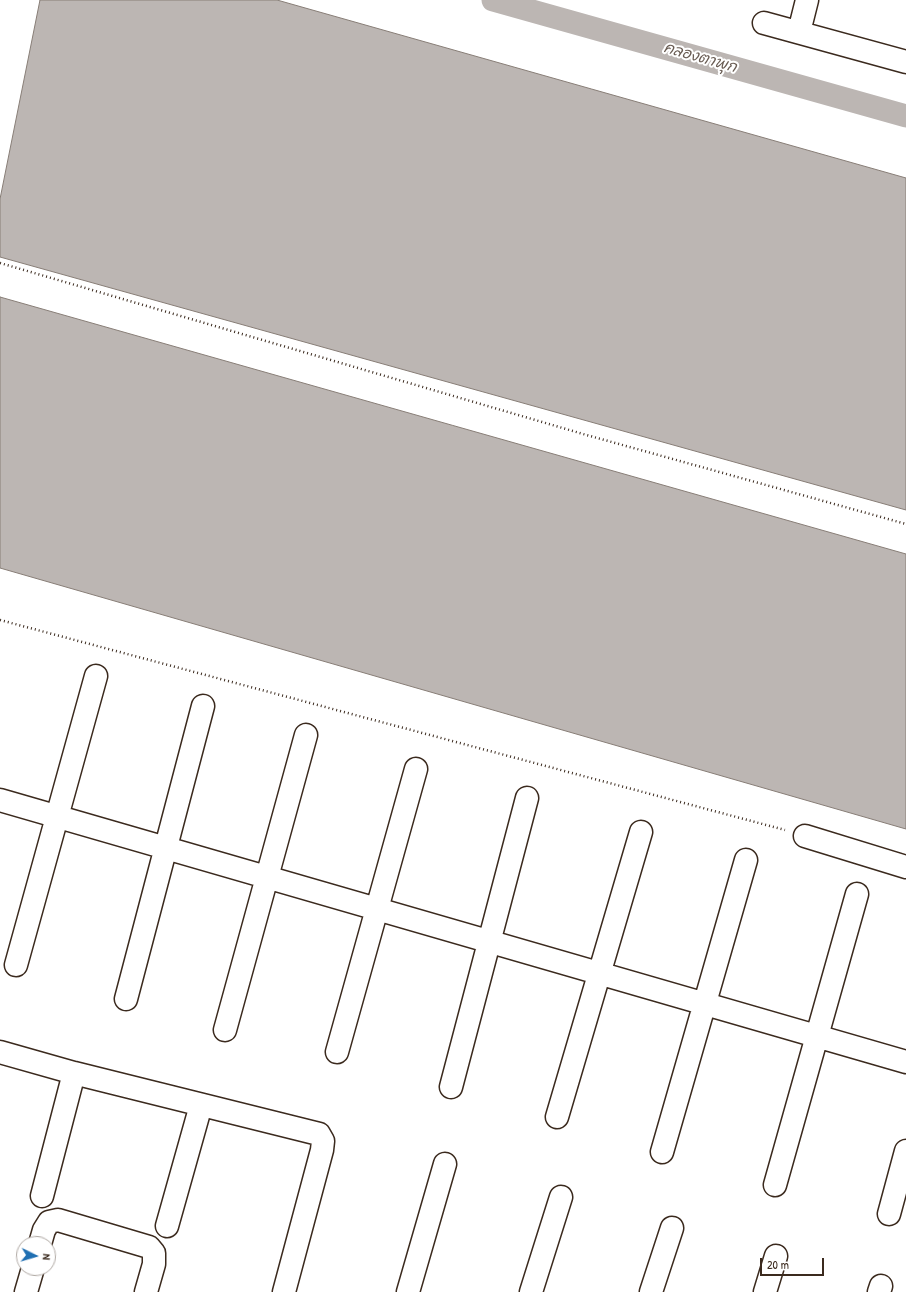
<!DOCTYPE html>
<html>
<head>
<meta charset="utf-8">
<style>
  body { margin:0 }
  #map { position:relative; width:906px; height:1292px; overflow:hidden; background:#fff; font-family:"Patrick Hand",sans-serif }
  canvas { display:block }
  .north { position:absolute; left:16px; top:1236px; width:40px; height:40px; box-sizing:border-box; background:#fff; border:1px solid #b1aaa5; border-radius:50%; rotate:95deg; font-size:11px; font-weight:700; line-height:16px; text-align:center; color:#3b2a1e }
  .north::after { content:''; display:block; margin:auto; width:14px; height:18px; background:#1f6fb2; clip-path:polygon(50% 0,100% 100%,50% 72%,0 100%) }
  .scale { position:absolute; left:760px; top:1258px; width:64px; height:18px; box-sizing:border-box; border:2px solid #3b2a1e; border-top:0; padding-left:5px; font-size:12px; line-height:14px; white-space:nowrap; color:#3b2a1e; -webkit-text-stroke:3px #fff; paint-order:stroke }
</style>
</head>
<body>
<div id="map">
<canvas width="906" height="1292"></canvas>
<div class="north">N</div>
<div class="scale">20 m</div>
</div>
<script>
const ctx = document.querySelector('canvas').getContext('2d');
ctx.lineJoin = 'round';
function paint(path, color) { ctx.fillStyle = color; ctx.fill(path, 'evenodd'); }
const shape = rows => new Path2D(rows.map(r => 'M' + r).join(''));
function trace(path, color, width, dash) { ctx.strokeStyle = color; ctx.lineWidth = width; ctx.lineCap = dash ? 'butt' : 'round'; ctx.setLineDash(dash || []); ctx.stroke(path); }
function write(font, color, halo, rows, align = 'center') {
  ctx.font = font + ' "Patrick Hand","Playpen Sans Thai",sans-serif'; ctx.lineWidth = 4; ctx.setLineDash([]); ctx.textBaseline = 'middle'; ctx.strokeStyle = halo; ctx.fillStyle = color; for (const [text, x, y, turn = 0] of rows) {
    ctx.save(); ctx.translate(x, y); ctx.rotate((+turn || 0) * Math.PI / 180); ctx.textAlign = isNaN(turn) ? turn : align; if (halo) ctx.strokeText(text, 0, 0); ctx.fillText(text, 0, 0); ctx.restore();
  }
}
const water = shape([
  [40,0,277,0,906,178,906,510,0,257,0,199,40,0],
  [0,297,906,554,906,829,0,568,0,297]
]);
paint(water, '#bcb6b3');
trace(water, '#887e77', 1);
trace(shape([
  [493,0,906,116]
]), '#bcb6b3', 23);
const minor = shape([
  [764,23,906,62],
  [799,32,807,0],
  [0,800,906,1062],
  [805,836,906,867],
  [16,965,96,676],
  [126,999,203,706],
  [225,1030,306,735],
  [0,1052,74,1073,319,1134,323,1141,322,1150,284,1292],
  [337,1052,416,769],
  [451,1087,527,798],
  [557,1117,641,832],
  [662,1152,746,860],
  [775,1185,857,894],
  [42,1196,74,1073],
  [889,1214,906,1151],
  [167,1226,201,1105],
  [40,1244,44,1230,49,1222,58,1220,149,1247,154,1253,154,1264,146,1292],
  [26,1292,33,1268],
  [408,1292,445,1164],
  [531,1292,561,1197],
  [651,1292,672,1228],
  [765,1292,776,1256],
  [879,1292,881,1286]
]);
trace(minor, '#3b2a1e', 25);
trace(shape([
  [0,263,583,434,906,524],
  [0,620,785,830]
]), '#3b2a1e', 2.5, [1, 3]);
trace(minor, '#fff', 22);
write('italic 15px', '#685b52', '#fff', [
  ["คลองตาพุก",700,58,16]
]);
</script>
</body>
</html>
